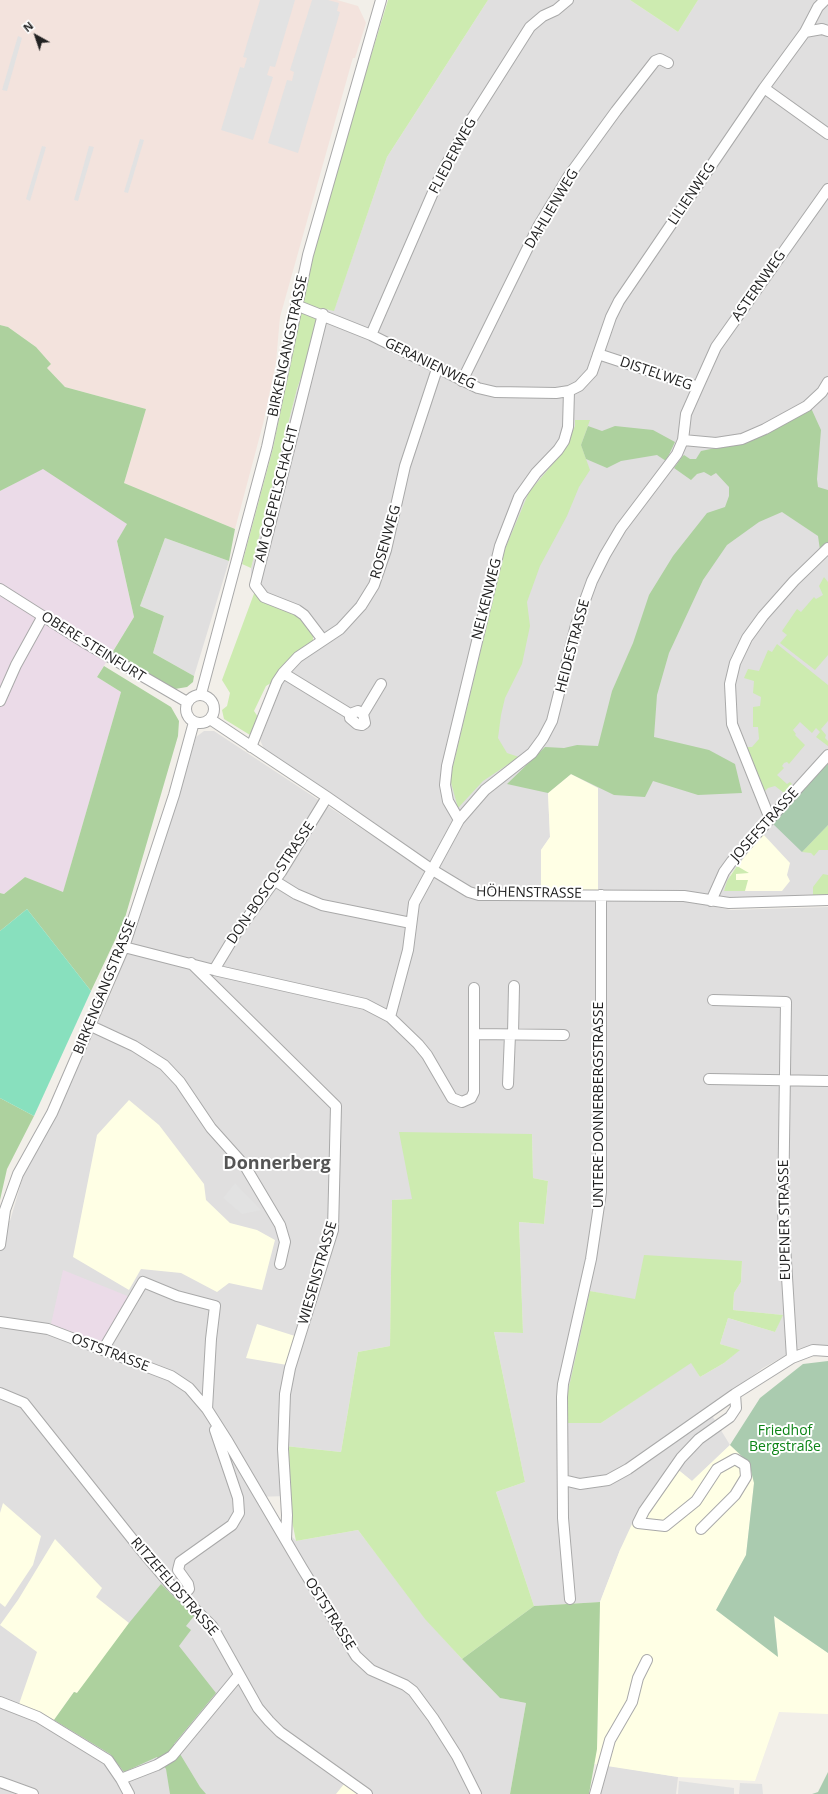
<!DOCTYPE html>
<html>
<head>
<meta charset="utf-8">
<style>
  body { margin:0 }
  #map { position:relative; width:828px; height:1794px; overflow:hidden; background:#f2efe9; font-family:"Open Sans",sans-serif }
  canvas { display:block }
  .north { position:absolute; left:16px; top:16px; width:40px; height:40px; -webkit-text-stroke:3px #fff; paint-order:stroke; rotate:320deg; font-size:11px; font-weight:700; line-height:16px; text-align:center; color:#222 }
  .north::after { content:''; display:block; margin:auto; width:14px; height:18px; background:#222; clip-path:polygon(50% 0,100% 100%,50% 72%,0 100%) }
</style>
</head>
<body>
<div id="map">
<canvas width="828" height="1794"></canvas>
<div class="north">N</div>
</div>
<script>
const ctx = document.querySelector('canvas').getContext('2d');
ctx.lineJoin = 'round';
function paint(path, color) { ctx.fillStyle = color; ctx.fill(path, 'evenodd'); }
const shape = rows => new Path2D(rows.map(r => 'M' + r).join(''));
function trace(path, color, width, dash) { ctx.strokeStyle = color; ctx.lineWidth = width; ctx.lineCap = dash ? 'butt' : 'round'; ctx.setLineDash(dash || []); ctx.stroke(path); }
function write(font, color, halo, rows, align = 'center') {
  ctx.font = font + ' "Open Sans",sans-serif'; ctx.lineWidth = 4; ctx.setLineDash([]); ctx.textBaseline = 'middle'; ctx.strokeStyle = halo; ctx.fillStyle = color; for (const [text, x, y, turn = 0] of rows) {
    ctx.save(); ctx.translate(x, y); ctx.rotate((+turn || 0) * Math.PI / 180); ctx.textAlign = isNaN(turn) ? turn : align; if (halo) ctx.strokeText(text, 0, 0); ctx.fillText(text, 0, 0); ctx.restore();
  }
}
paint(shape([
  [488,0,630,0,678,32,698,0,828,0,828,896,729,899,598,892,598,788,548,793,550,837,541,850,541,891,480,890,460,883,264,749,260,740,281,686,288,673,301,660,323,645,309,624,252,586,251,577,251,568,297,389,325,309,334,310,387,157],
  [165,538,229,561,194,676,153,653,164,616,140,606],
  [204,731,214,731,455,890,468,896,683,900,731,910,828,907,828,1346,812,1346,797,1349,763,1368,708,1409,730,1445,692,1481,671,1464,620,1550,600,1602,534,1606,496,1492,525,1482,494,1332,523,1333,519,1222,544,1224,548,1181,533,1178,532,1134,412,1199,392,1200,390,1346,358,1352,341,1452,285,1446,287,1496,254,1497,296,1541,358,1530,425,1618,462,1659,500,1698,526,1703,510,1794,0,1794,0,1220,10,1221,24,1173,59,1110,114,986,132,939,175,809,196,737],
  [742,1261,741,1282,734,1293,733,1310,782,1315,775,1332,728,1318,720,1344,739,1350,724,1363,700,1377,691,1362,601,1423,590,1291,635,1300],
  [605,1765,678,1777,676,1794,598,1794]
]), '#e0dfdf');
paint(shape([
  [43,468,128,524,117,541,134,617,97,677,121,692,63,893,25,877,4,894,0,893,0,491],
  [63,1270,130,1297,102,1343,51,1324]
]), '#ebdbe8');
paint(shape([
  [571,774,598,788,598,892,541,891,541,850,550,837,548,793],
  [763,834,790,863,787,875,790,881,782,891,724,891,731,874],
  [129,1100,159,1125,204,1184,206,1200,230,1223,257,1230,275,1240,262,1290,229,1283,217,1292,181,1273,141,1269,129,1290,73,1257,97,1135],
  [257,1324,295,1336,287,1365,246,1358],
  [730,1445,749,1463,754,1483,746,1555,716,1610,778,1656,774,1616,828,1653,828,1714,779,1712,755,1781,678,1777,594,1764,597,1749,600,1602,620,1550,638,1511,671,1464,692,1481],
  [3,1503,41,1536,33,1565,5,1607,0,1603,0,1513],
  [55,1539,102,1588,96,1597,129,1623,94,1672,77,1693,74,1692,54,1720,40,1712,19,1704,37,1652,0,1625,18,1600],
  [344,1784,346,1785,358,1794,336,1794]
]), '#ffffe5');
paint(shape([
  [0,0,337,0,358,6,366,23,355,58,353,58,352,61,280,317,276,362,263,424,235,529,124,483,146,409,65,387,47,368,51,364,36,347,8,327,0,325]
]), '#f3e3dd');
paint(shape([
  [388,0,488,0,387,157,334,311,325,309,297,389,251,568,242,564,273,448,306,286,328,197],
  [630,0,698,0,678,32],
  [575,420,590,420,581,445,590,470,579,487,567,516,540,566,527,602,530,626,522,664,505,698,501,715,498,738,507,753,519,757,483,781,458,808,450,779,505,549,529,492,563,452,575,426],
  [824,577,828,582,828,655,815,670,780,643,787,635,782,631,797,609,801,612,814,597,816,599,823,595,819,586],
  [255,591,297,612,316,633,313,636,313,641,291,658,284,665,274,681,266,686,254,711,258,717,250,735,224,719,222,710,227,706,230,693,222,680],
  [777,644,828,685,828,721,821,729,826,735,825,738,828,741,828,746,816,737,820,732,816,728,812,733,800,722,793,730,796,734,795,735,805,745,789,764,787,762,784,763,782,766,784,768,777,775,787,784,790,782,792,784,784,793,775,786,768,788,764,792,744,747,752,747,759,739,758,727,753,727,753,707,760,706,761,697,753,693,754,681,744,678,748,669,759,671,768,650,772,652],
  [828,825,828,850,819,850,814,856,811,853,802,852],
  [737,866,749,873,736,874,736,880,748,880,745,891,724,891,727,881],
  [823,874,828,875,828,895,813,896,813,887],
  [399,1132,532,1134,533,1178,548,1181,544,1224,519,1222,523,1333,494,1332,525,1482,496,1492,534,1606,462,1659,425,1619,358,1530,296,1541,287,1496,285,1446,341,1452,358,1352,390,1346,392,1200,412,1199],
  [644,1255,742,1261,741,1282,734,1293,733,1310,783,1315,775,1332,728,1318,720,1344,740,1350,724,1363,700,1377,691,1363,601,1423,567,1423,567,1396,590,1291,635,1299]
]), '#cdebb0');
paint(shape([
  [0,325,8,327,36,347,51,364,47,368,65,387,146,409,124,483,235,529,229,561,165,538,140,606,164,616,153,653,194,676,193,682,187,687,175,689,112,653,134,617,117,541,127,524,43,469,0,491],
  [811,408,821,430,817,479,818,487,828,490,828,542,820,550,818,536,782,512,759,522,727,545,703,580,669,653,657,695,654,737,709,750,735,764,742,793,698,795,653,781,645,797,614,795,571,774,548,793,507,784,545,747,564,748,577,745,598,746,612,691,633,643,649,595,673,556,707,513,725,507,729,496,729,487,716,473,711,476,704,472,697,474,691,480,674,468,682,457,684,455,690,459,696,459,701,451,745,442],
  [588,426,602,431,615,426,653,430,675,442,666,461,657,455,621,461,607,468,586,459,581,445],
  [104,666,171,707,179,721,178,736,124,921,91,991,27,909,0,931,0,893,4,894,25,877,63,892,121,692,97,677],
  [0,1098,34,1116,7,1169,0,1200],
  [161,1584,194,1616,186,1626,191,1630,179,1646,216,1693,174,1744,200,1787,206,1794,170,1794,166,1769,157,1757,124,1772,110,1754,54,1720,74,1692,77,1693,129,1623],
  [600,1602,597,1749,589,1794,510,1794,526,1703,500,1698,462,1659,534,1606]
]), '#add19e');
paint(shape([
  [828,760,828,825,802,852,771,822],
  [828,1361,828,1653,774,1616,778,1657,716,1610,746,1555,754,1483,749,1463,730,1445,760,1398,803,1364],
  [828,1772,828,1794,812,1794,818,1792]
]), '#aacbaf');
paint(shape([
  [27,909,91,991,34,1116,0,1098,0,931]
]), '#88e0be');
paint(shape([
  [260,0,295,0,275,67,270,66,267,75,273,77,253,140,221,130,240,67,244,68,247,58,243,57],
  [312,0,328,0,339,3,337,11,340,12,298,153,268,143,287,80,292,81,294,72,290,70],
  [18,36,22,38,7,91,2,90],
  [140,139,144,140,128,193,124,192],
  [42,146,46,147,30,201,26,199],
  [89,146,94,147,78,201,74,200],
  [235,1183,261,1210,242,1214,223,1198],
  [679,1781,734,1788,734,1794,678,1794],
  [740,1783,762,1784,763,1794,739,1794]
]), '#e2e2e2');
const minor = shape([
  [805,32,822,29,828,31],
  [764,88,828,134],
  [296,305,371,335,478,388,495,392,556,393,569,391,579,386,592,372,611,317,619,301,764,88,805,32,818,7,825,0],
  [323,314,255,585,264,597,297,610,304,615,323,640],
  [371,335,441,174,466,128,530,27,543,16,556,10,568,0],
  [462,381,539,225,568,177,616,111,655,61,660,59,668,63],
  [698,387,716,347,828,189],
  [683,440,716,443,742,439,765,429,807,406,822,392,828,382],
  [0,589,82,641,187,702],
  [283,673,350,714,350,718,357,724,362,725,365,723,363,714,358,711,350,714],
  [201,694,267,447,308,255,381,0],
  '186 709a14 14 0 1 1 28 0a14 14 0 1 1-28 0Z',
  [0,701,16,665,43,616],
  [363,714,381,684],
  [210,719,327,797,431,869,469,892,479,895,494,895,684,896,729,903,828,900],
  [251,747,277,682,283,673,298,657,340,629,361,606,374,585,386,550,405,466,437,369],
  [770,819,732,724,730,684,735,663,747,638,763,616,794,581,828,548],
  [459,820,448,801,445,785,447,766,500,546,519,497,536,473,558,450,564,441,568,427,569,391],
  [275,881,296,894,322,905,411,923],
  [711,901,724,872,732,861,828,755],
  [124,947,214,970,365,1004,390,1017],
  [191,963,336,1106,333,1230,290,1368,285,1394,283,1449,287,1515,286,1540],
  [214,970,237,932,281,872,327,797],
  [474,988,474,1092,471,1098,462,1102,452,1098,427,1055,418,1044,390,1017,408,950,414,903,459,820,485,790,532,753,543,738,552,721,576,625,592,581,605,555,621,528,677,454,683,440,686,414,698,387,598,354],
  [713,1000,786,1002,783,1212,792,1358],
  [91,1026,134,1046,164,1065,180,1082,211,1128,245,1166,280,1225,285,1242,280,1264],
  [474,1034,564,1035],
  [513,1034,514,986],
  [709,1079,828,1081],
  [508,1084,510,1034],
  [0,1245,5,1210,18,1174,52,1113,124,947,174,795,194,722],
  [0,1322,48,1329,171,1376,189,1388,207,1409,228,1442,302,1568,356,1656,371,1670,405,1685,413,1691,433,1718,457,1756,476,1794],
  [103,1350,143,1282,177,1296,215,1306,211,1339,207,1409],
  [0,1393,24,1403,137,1545,170,1584,212,1626,258,1708,269,1721,280,1732,367,1794],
  [563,1480,580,1484,608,1480,628,1469,735,1394],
  [701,1529,735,1495,746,1477,745,1465,735,1459,717,1469,696,1501,665,1526,638,1523,644,1511,681,1458,699,1439,730,1417,736,1408,735,1394,792,1358,813,1350,828,1351],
  [182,1596,189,1589,188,1584,178,1570,180,1562,232,1525,239,1513,238,1498,215,1430],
  [570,1599,563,1518,562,1397,563,1384,591,1259,601,1192,601,895],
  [0,1702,38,1717,108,1760,121,1779,129,1794],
  [121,1779,157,1765,172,1756,239,1675],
  [0,1782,33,1794],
  [595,1794,610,1740,632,1702,638,1678,647,1660]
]);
trace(minor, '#a9a9a9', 12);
trace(minor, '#fff', 10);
write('14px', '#222', '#fff', [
  ["FLIEDERWEG",453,156,-62],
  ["LILIENWEG",692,194,-56],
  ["DAHLIENWEG",552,209,-59],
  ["ASTERNWEG",759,286,-55],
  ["BIRKENGANGSTRASSE",288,346,-78],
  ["GERANIENWEG",430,364,26],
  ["DISTELWEG",656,374,19],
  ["AM GOEPELSCHACHT",277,494,-76],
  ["ROSENWEG",386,542,-74],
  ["NELKENWEG",487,599,-76],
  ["HEIDESTRASSE",573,646,-75],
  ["OBERE STEINFURT",93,647,32],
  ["JOSEFSTRASSE",765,825,-48],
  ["DON-BOSCO-STRASSE",271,883,-56],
  ["HÖHENSTRASSE",529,893,1],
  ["BIRKENGANGSTRASSE",105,987,-68],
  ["UNTERE DONNERBERGSTRASSE",599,1105,-90],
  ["EUPENER STRASSE",785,1220,-91],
  ["WIESENSTRASSE",318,1273,-74],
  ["OSTSTRASSE",110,1353,21],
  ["RITZEFELDSTRASSE",174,1587,49],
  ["OSTSTRASSE",330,1614,58]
]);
write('14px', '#0c8416', '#fff', [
  ["Friedhof",785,1431],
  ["Bergstraße",785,1447]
]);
write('bold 18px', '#555', '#fff', [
  ["Donnerberg",277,1164]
]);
</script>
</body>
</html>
